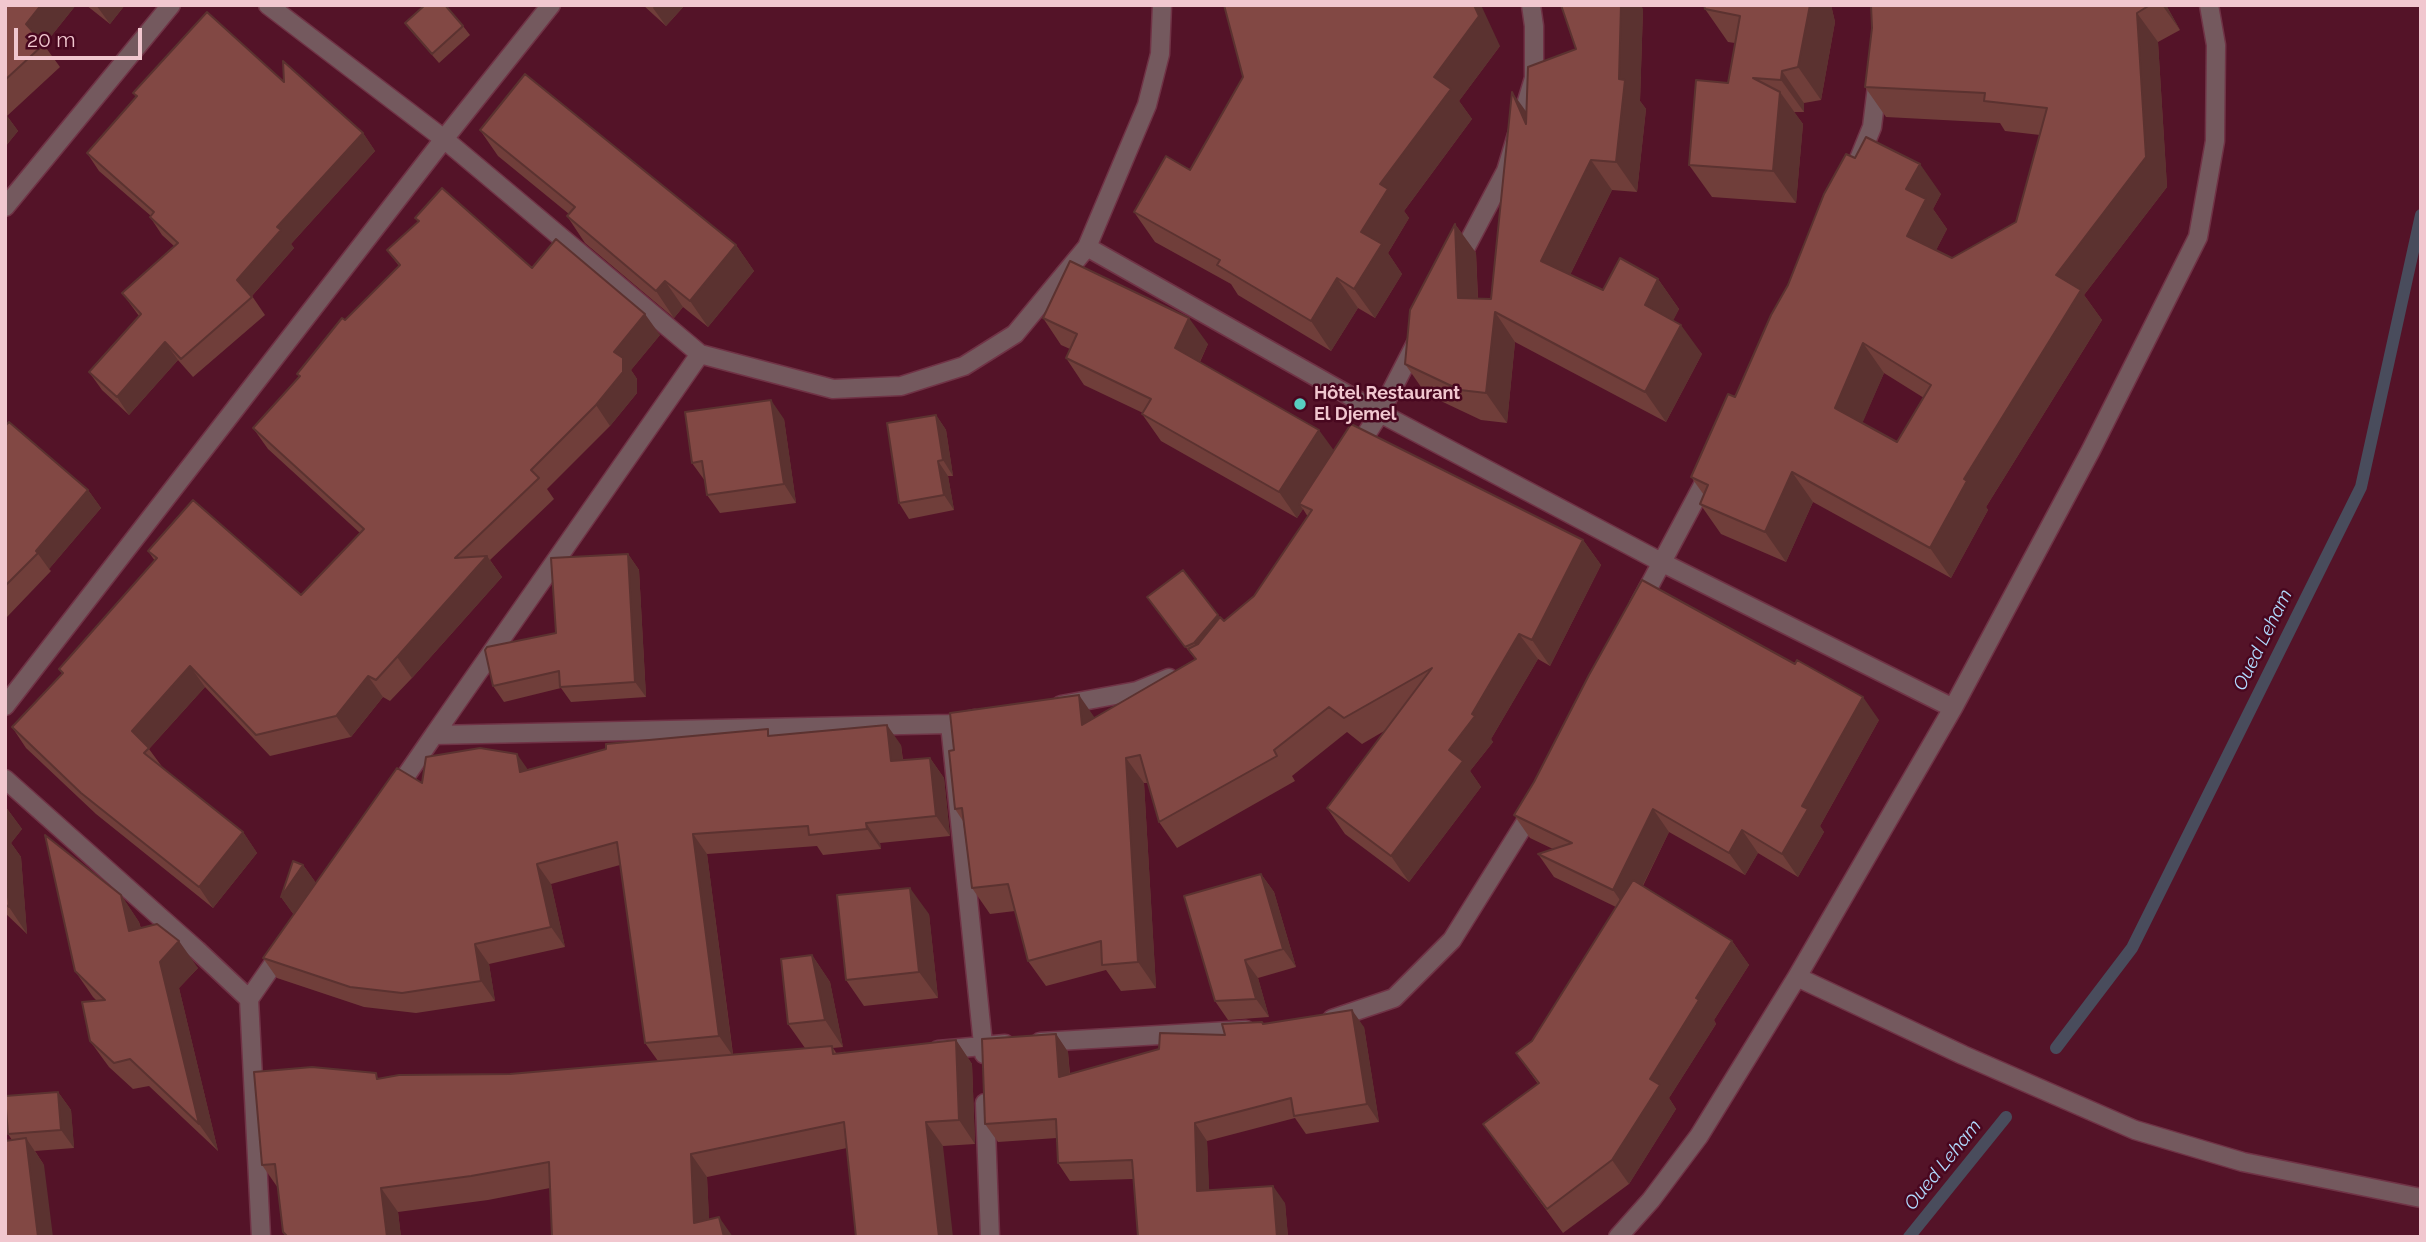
<!DOCTYPE html>
<html>
<head>
<meta charset="utf-8">
<style>
  body { margin:0 }
  #map { position:relative; width:2426px; height:1242px; overflow:hidden; background:#541328; font-family:Raleway,sans-serif }
  canvas { display:block }
  .frame { position:absolute; inset:0; border:7px solid #f1c7cf; pointer-events:none }
  .scale { position:absolute; left:14px; top:28px; width:128px; height:32px; box-sizing:border-box; border:4px solid #f1c7cf; border-top:0; padding-left:9px; font-size:21px; line-height:24px; white-space:nowrap; color:#f1c7cf; -webkit-text-stroke:5px #48071f; paint-order:stroke }
</style>
</head>
<body>
<div id="map">
<canvas width="2426" height="1242"></canvas>
<div class="frame"></div>
<div class="scale">20 m</div>
</div>
<script>
const ctx = document.querySelector('canvas').getContext('2d');
ctx.lineJoin = 'round';
const shape = rows => new Path2D(rows.map(r => 'M' + r).join(''));
function trace(path, color, width, dash) { ctx.strokeStyle = color; ctx.lineWidth = width; ctx.lineCap = dash ? 'butt' : 'round'; ctx.setLineDash(dash || []); ctx.stroke(path); }
function paint(path, color) { ctx.fillStyle = color; ctx.fill(path, 'evenodd'); }
function write(font, color, halo, rows, align = 'center') {
  ctx.font = font + ' Raleway,sans-serif'; ctx.lineWidth = 5; ctx.setLineDash([]); ctx.textBaseline = 'middle'; ctx.strokeStyle = halo; ctx.fillStyle = color; for (const [text, x, y, turn = 0] of rows) {
    ctx.save(); ctx.translate(x, y); ctx.rotate((+turn || 0) * Math.PI / 180); ctx.textAlign = isNaN(turn) ? turn : align; if (halo) ctx.strokeText(text, 0, 0); ctx.fillText(text, 0, 0); ctx.restore();
  }
}
trace(shape([
  [2056,1048,2132,948,2361,487,2421,215],
  [1909,1237,2006,1117]
]), '#494c5c', 12);
const minor = shape([
  [268,5,444,139,700,354,833,389,901,386,964,366,1015,334,1087,247,1147,105,1160,54,1162,5],
  [1859,159,1872,127,1878,78],
  [5,207,171,5],
  [1087,247,1380,413,1661,562,1953,708,1797,977],
  [1458,262,1506,171,1534,78,1534,26,1531,5],
  [700,354,434,735,950,724,975,719],
  [1354,453,1380,413,1416,343],
  [1639,605,1710,472],
  [1061,705,1137,691,1169,678],
  [5,706,444,139,551,5],
  [1953,708,2091,450,2198,237,2215,141,2216,45,2209,5],
  [950,724,984,1054],
  [5,779,197,950,249,999],
  [394,793,434,735],
  [1332,1019,1394,998,1452,940,1535,807],
  [1040,1042,1246,1030],
  [938,1050,1005,1044],
  [985,1103,990,1237],
  [261,1237,249,999,283,950],
  [1618,1237,1651,1200,1699,1136,1797,977,1963,1055,2135,1130,2243,1162,2421,1198]
]);
trace(minor, '#703346', 21);
trace(minor, '#74595e', 18);
paint(shape([
  [5,5,76,5,44,45,60,67,7,116,18,131,5,147],
  [86,5,125,5,110,24],
  [643,5,685,5,666,26],
  [1704,5,1831,5,1835,22,1821,100,1804,103,1804,112,1794,112,1803,124,1796,203,1712,197,1689,165,1728,83,1735,43,1728,42,1705,9],
  [1871,5,2166,5,2180,30,2158,42,2167,187,2084,295,2102,320,1986,507,1988,510,1951,578,1813,502,1786,562,1721,534,1700,504,1704,495,1691,477,1735,397,1855,158,1941,194,1933,209,1947,229,1936,250,1952,258,2016,222,2040,135,2005,131,2000,123,1886,117,1865,87,1872,28],
  [1884,373,1924,398,1897,442,1862,423],
  [1643,9,1640,101,1646,109,1637,192,1612,190,1570,275,1603,290,1658,279,1679,309,1673,320,1702,354,1666,422,1515,342,1507,423,1481,420,1426,394,1405,364,1455,224,1476,253,1478,298,1491,299,1527,113,1576,49],
  [405,23,463,26,470,35,439,63,412,32],
  [1500,46,1459,101,1472,119,1404,211,1409,218,1388,253,1402,274,1375,318,1358,308,1331,351,1238,295,1231,284,1155,242,1134,212,1190,170],
  [284,82,363,133,375,151,291,244,294,248,252,296,265,315,193,377,178,360,129,415,102,390,89,372,139,316,122,293,174,246,162,235,150,217,151,216,99,171,87,153,136,97,133,93],
  [480,130,736,245,754,271,708,327,683,307,674,318,585,243,567,216,569,214,498,156],
  [415,218,532,268,660,335,631,370,637,379,637,393,610,426,547,489,554,499,490,560,502,577,412,678,390,701,383,697,351,737,270,756,205,687,149,749,163,768,243,832,257,853,213,908,96,814,26,748,12,727,62,674,59,669,155,561,148,551,301,595,360,533,268,449,253,428,299,377,297,374,345,320,399,266,387,250,418,222],
  [1043,318,1208,344,1200,362,1334,451,1583,540,1601,565,1550,666,1538,659,1491,739,1493,742,1470,771,1481,787,1409,882,1345,834,1327,808,1386,730,1362,744,1347,732,1292,776,1295,781,1177,848,1159,822,1148,783,1144,783,1156,988,1121,991,1106,970,1046,986,1028,961,1015,911,990,914,972,888,963,821,955,809,954,750,1094,718,1195,659,1154,607,1220,618,1224,621,1254,596,1308,517,1303,509,1297,518,1161,441,1142,414,1143,413,1084,385,1066,358,1070,349,1061,345],
  [936,415,946,430,953,476,948,476,954,510,909,519,899,503],
  [784,419,796,503,720,513,707,495,705,481,692,463],
  [5,426,88,490,101,508,49,569,51,571,7,617,5,615],
  [628,554,639,570,646,697,571,702,561,688,504,702,493,686,556,633],
  [1879,720,1820,826,1824,832,1798,877,1758,853,1745,875,1669,832,1643,886,1732,941,1749,965,1714,1020,1716,1024,1669,1098,1676,1109,1629,1184,1563,1233,1483,1124,1538,1084,1516,1053,1532,1041,1616,907,1554,877,1538,854,1553,849,1530,838,1514,815],
  [772,735,901,745,903,760,930,758,944,778,950,836,880,843,881,849,823,855,817,846,707,854,733,1054,805,1048,788,1024,812,955,830,982,843,1047,833,1048,837,1054,956,1040,972,1064,975,1144,943,1146,847,1148,707,1177,709,1220,724,1237,550,1188,488,1200,398,1212,401,1237,286,1237,283,1232,278,1188,262,1165,380,1078,510,1074,658,1061,645,1043,620,865,551,884,565,947,489,964,495,1001,416,1013,364,1007,277,978,263,958,294,915,281,897,303,865,316,883,422,783,528,769],
  [5,806,22,829,11,843,21,857,27,934,5,913],
  [1261,874,1274,892,1296,967,1258,978,1269,1017,1228,1020,1215,1001],
  [121,895,139,922,141,928,198,968,179,988,218,1151,149,1086,133,1089,109,1067,90,1041,97,1001,93,997,75,971],
  [929,914,938,998,864,1006,846,980],
  [1264,1024,1364,1027,1379,1122,1306,1134,1295,1118,1207,1141,1209,1191,1285,1203,1288,1237,1138,1237,1133,1179,1070,1181,1058,1163,1057,1138,998,1142,985,1124,1056,1034,1068,1052,1070,1074],
  [58,1092,71,1110,74,1148,35,1151,44,1165,12,1140,8,1134]
]), '#703e3a');
paint(shape([
  [41,5,76,5,44,45,26,24],
  [96,5,125,5,110,24],
  [655,5,685,5,666,26,653,8],
  [1474,5,1481,5,1500,46,1459,101,1472,119,1404,211,1409,218,1388,253,1402,274,1375,318,1354,289,1361,232,1380,184,1434,77],
  [1621,5,1641,5,1643,9,1640,101,1646,109,1637,192,1616,162],
  [1810,5,1831,5,1835,22,1821,100,1798,67],
  [2162,5,2166,5,2180,30],
  [2137,13,2158,42,2167,187,2084,295,2102,320,1986,507,1988,510,1951,578,1930,548,1964,479,2056,275],
  [1782,71,1804,103,1804,112,1781,80],
  [1512,92,1533,121,1526,124],
  [1780,92,1803,124,1796,203,1773,171],
  [5,113,18,131,5,147],
  [363,133,375,151,291,244,294,248,250,298,237,280,277,227],
  [1591,160,1612,190,1562,291,1541,261],
  [1920,164,1941,194,1933,209,1947,229,1928,266,1907,236,1906,189],
  [1455,224,1476,253,1479,327,1458,298],
  [736,245,754,271,708,327,690,301],
  [1337,278,1358,308,1331,351,1311,321],
  [1658,279,1679,309,1666,335,1645,305],
  [665,281,683,307,674,318,656,291],
  [1495,312,1515,342,1507,423,1486,393],
  [645,314,660,335,631,370,637,379,637,393,610,426,596,405,614,352],
  [1189,318,1208,344,1194,374,1175,348],
  [1681,325,1702,354,1666,422,1645,392],
  [165,342,178,360,129,415,117,397],
  [1863,343,1884,373,1856,438,1835,408],
  [771,400,784,419,796,503,784,484],
  [936,415,946,430,953,476,943,460],
  [1319,430,1338,456,1299,504,1303,509,1297,518,1279,492],
  [938,461,948,476,954,510,944,495],
  [1792,472,1813,502,1786,562,1765,532],
  [88,490,101,508,49,569,36,551],
  [1583,540,1601,565,1550,666,1532,640],
  [628,554,639,570,646,697,635,682],
  [487,556,502,577,412,678,397,657],
  [1218,615,1224,624,1200,653,1194,643],
  [1519,634,1538,659,1491,739,1493,742,1470,771,1481,787,1409,882,1391,856,1449,750,1472,714],
  [190,666,205,687,149,749,132,731],
  [368,676,383,697,351,737,336,716],
  [1079,695,1097,721,1082,725],
  [1863,697,1879,720,1820,826,1824,832,1798,877,1782,854,1802,806],
  [887,725,901,745,905,781,891,761],
  [517,754,531,774,520,772],
  [930,758,944,778,950,836,936,816],
  [1126,758,1144,783,1156,988,1138,962],
  [5,806,22,829,11,843,21,857,27,934,9,907,5,868],
  [1653,809,1669,832,1629,913,1613,890],
  [866,823,880,843,881,849,867,829],
  [1742,830,1758,853,1745,875,1729,853],
  [243,832,257,853,213,908,199,887],
  [693,834,707,854,733,1056,719,1036],
  [537,864,551,884,565,947,551,927],
  [303,865,316,883,294,915,281,897],
  [1261,874,1274,892,1296,967,1283,949],
  [910,888,929,914,938,998,919,972],
  [121,895,139,922,148,957,129,931],
  [179,941,198,968,179,988,218,1151,199,1124,160,962],
  [1732,941,1749,965,1714,1020,1716,1024,1669,1098,1676,1109,1629,1184,1612,1160,1650,1079,1696,998],
  [475,944,489,964,495,1001,481,981],
  [812,955,830,982,843,1047,825,1020],
  [1245,960,1258,978,1269,1017,1256,999],
  [1352,1010,1364,1027,1379,1122,1367,1104],
  [1056,1034,1068,1052,1071,1095,1059,1077],
  [956,1040,972,1064,975,1144,959,1120],
  [58,1092,71,1110,74,1148,61,1130],
  [926,1122,943,1146,953,1237,939,1237],
  [1195,1123,1207,1141,1210,1209,1197,1191],
  [26,1138,44,1165,53,1237,38,1237],
  [691,1154,707,1177,710,1237,694,1223],
  [1273,1186,1285,1203,1288,1237,1277,1237],
  [381,1188,398,1212,401,1237,387,1237],
  [719,1217,733,1237,724,1237]
]), '#5b3230');
const building = shape([
  [5,5,41,5,26,24,44,44,5,80,5,5],
  [425,5,445,5,463,26,432,54,405,23,425,5],
  [1224,5,1474,5,1479,16,1434,77,1451,89,1380,184,1388,189,1361,232,1382,244,1354,289,1337,278,1311,321,1217,265,1220,260,1134,212,1166,156,1190,170,1243,77,1224,5],
  [1561,5,1621,5,1619,79,1625,80,1616,162,1591,160,1541,261,1603,290,1620,258,1658,279,1645,305,1681,325,1645,392,1495,312,1486,393,1460,390,1405,364,1410,310,1455,224,1458,298,1491,299,1512,92,1526,124,1528,67,1576,49,1561,5],
  [1704,5,1810,5,1798,67,1782,71,1781,80,1753,78,1780,92,1773,171,1689,165,1696,80,1728,83,1740,16,1705,9,1704,5],
  [1871,5,2150,5,2137,13,2146,157,2056,275,2081,290,1964,479,1967,481,1930,548,1792,472,1765,532,1700,504,1708,485,1691,477,1728,394,1735,397,1771,315,1788,285,1824,194,1846,154,1855,158,1866,137,1920,164,1906,189,1926,199,1907,236,1952,258,2016,222,2047,108,1984,101,1985,93,1865,87,1872,28,1871,5],
  [1863,343,1931,385,1897,442,1835,408,1863,343],
  [207,12,284,82,283,61,363,133,277,227,281,230,237,280,252,297,181,359,165,342,117,397,89,372,141,314,122,293,178,243,150,217,154,212,87,153,137,96,133,93,207,12],
  [525,74,736,245,690,301,665,281,656,291,567,216,575,207,480,130,525,74],
  [442,188,532,268,556,239,645,314,614,352,623,358,623,372,596,405,531,470,539,478,455,558,487,556,397,657,376,680,368,676,336,716,256,735,190,666,132,731,149,748,144,753,243,832,199,887,81,793,12,727,63,673,59,669,157,558,148,551,193,500,301,595,364,529,253,428,300,376,297,374,342,318,345,320,400,265,387,250,419,221,415,218,442,188],
  [1070,261,1189,318,1175,348,1319,430,1279,492,1142,414,1151,399,1066,358,1077,334,1043,318,1070,261],
  [771,400,784,484,707,495,702,461,692,463,685,412,771,400],
  [936,415,943,460,938,461,944,495,899,503,887,423,936,415],
  [9,422,88,490,36,551,38,553,5,586,5,426,9,422],
  [1351,424,1583,540,1532,640,1519,634,1472,714,1475,716,1449,750,1463,761,1391,856,1327,808,1432,668,1344,718,1329,707,1274,750,1277,756,1159,822,1140,755,1126,758,1138,962,1102,965,1101,941,1028,961,1008,884,972,888,962,808,955,809,949,751,954,750,950,713,1079,695,1082,725,1196,659,1188,649,1198,644,1220,617,1224,621,1254,596,1312,510,1299,504,1351,424],
  [628,554,635,682,560,687,559,671,493,686,485,650,487,647,556,633,551,558,628,554],
  [1183,570,1218,615,1194,643,1185,647,1147,597,1183,570],
  [1642,580,1795,664,1797,660,1863,697,1802,806,1808,809,1782,854,1742,830,1729,853,1653,809,1613,890,1538,854,1572,843,1514,815,1534,782,1589,675,1642,580],
  [887,725,891,761,930,758,936,816,866,823,867,829,809,835,808,826,693,834,719,1036,645,1043,617,842,537,864,551,927,475,944,481,981,402,993,350,987,263,958,397,768,422,783,426,757,480,748,517,754,520,772,606,749,606,744,768,729,768,736,887,725],
  [45,835,121,895,129,931,157,924,179,941,160,962,199,1124,130,1059,114,1063,90,1041,82,1002,105,1000,75,971,45,835],
  [293,861,303,865,281,897,293,861],
  [5,868,9,907,5,904,5,868],
  [1261,874,1283,949,1245,960,1256,999,1215,1001,1184,896,1261,874],
  [1633,880,1732,941,1696,998,1699,1000,1650,1079,1660,1085,1612,1160,1547,1209,1483,1124,1539,1083,1516,1053,1532,1041,1633,880],
  [910,888,919,972,846,980,837,895,910,888],
  [812,955,825,1020,788,1024,781,959,812,955],
  [1352,1010,1367,1104,1294,1116,1291,1098,1195,1123,1197,1191,1273,1186,1277,1237,1138,1237,1132,1160,1058,1163,1056,1119,985,1124,982,1039,1056,1034,1059,1077,1159,1049,1160,1033,1225,1035,1222,1024,1262,1022,1263,1024,1352,1010],
  [956,1040,959,1120,926,1122,939,1237,856,1237,844,1122,691,1154,694,1223,719,1217,724,1237,552,1237,549,1162,471,1176,381,1188,387,1237,288,1237,283,1232,275,1164,262,1165,254,1072,312,1067,376,1073,377,1079,399,1075,510,1074,832,1046,833,1054,956,1040],
  [58,1092,61,1130,8,1134,5,1096,58,1092],
  [26,1138,38,1237,5,1237,5,1141,26,1138]
]);
paint(building, '#824844');
trace(building, '#5b3230', 2);
for (const [x, y, r, color] of [
  [1300,404,7,"#58cec1"]
]) { const dot = new Path2D(); dot.arc(x, y, r, 0, 2 * Math.PI); ctx.fillStyle = color; ctx.fill(dot); trace(dot, '#48071f', 2.5); }
write('bold 18px', '#f1c7cf', '#48071f', [
  ["Hôtel Restaurant",1314,394],
  ["El Djemel",1314,415]
], 'left');
write('italic 19px', '#b1dafe', '#48071f', [
  ["Oued Leham",2263,640,-64],
  ["Oued Leham",1943,1165,-51]
]);
</script>
</body>
</html>
